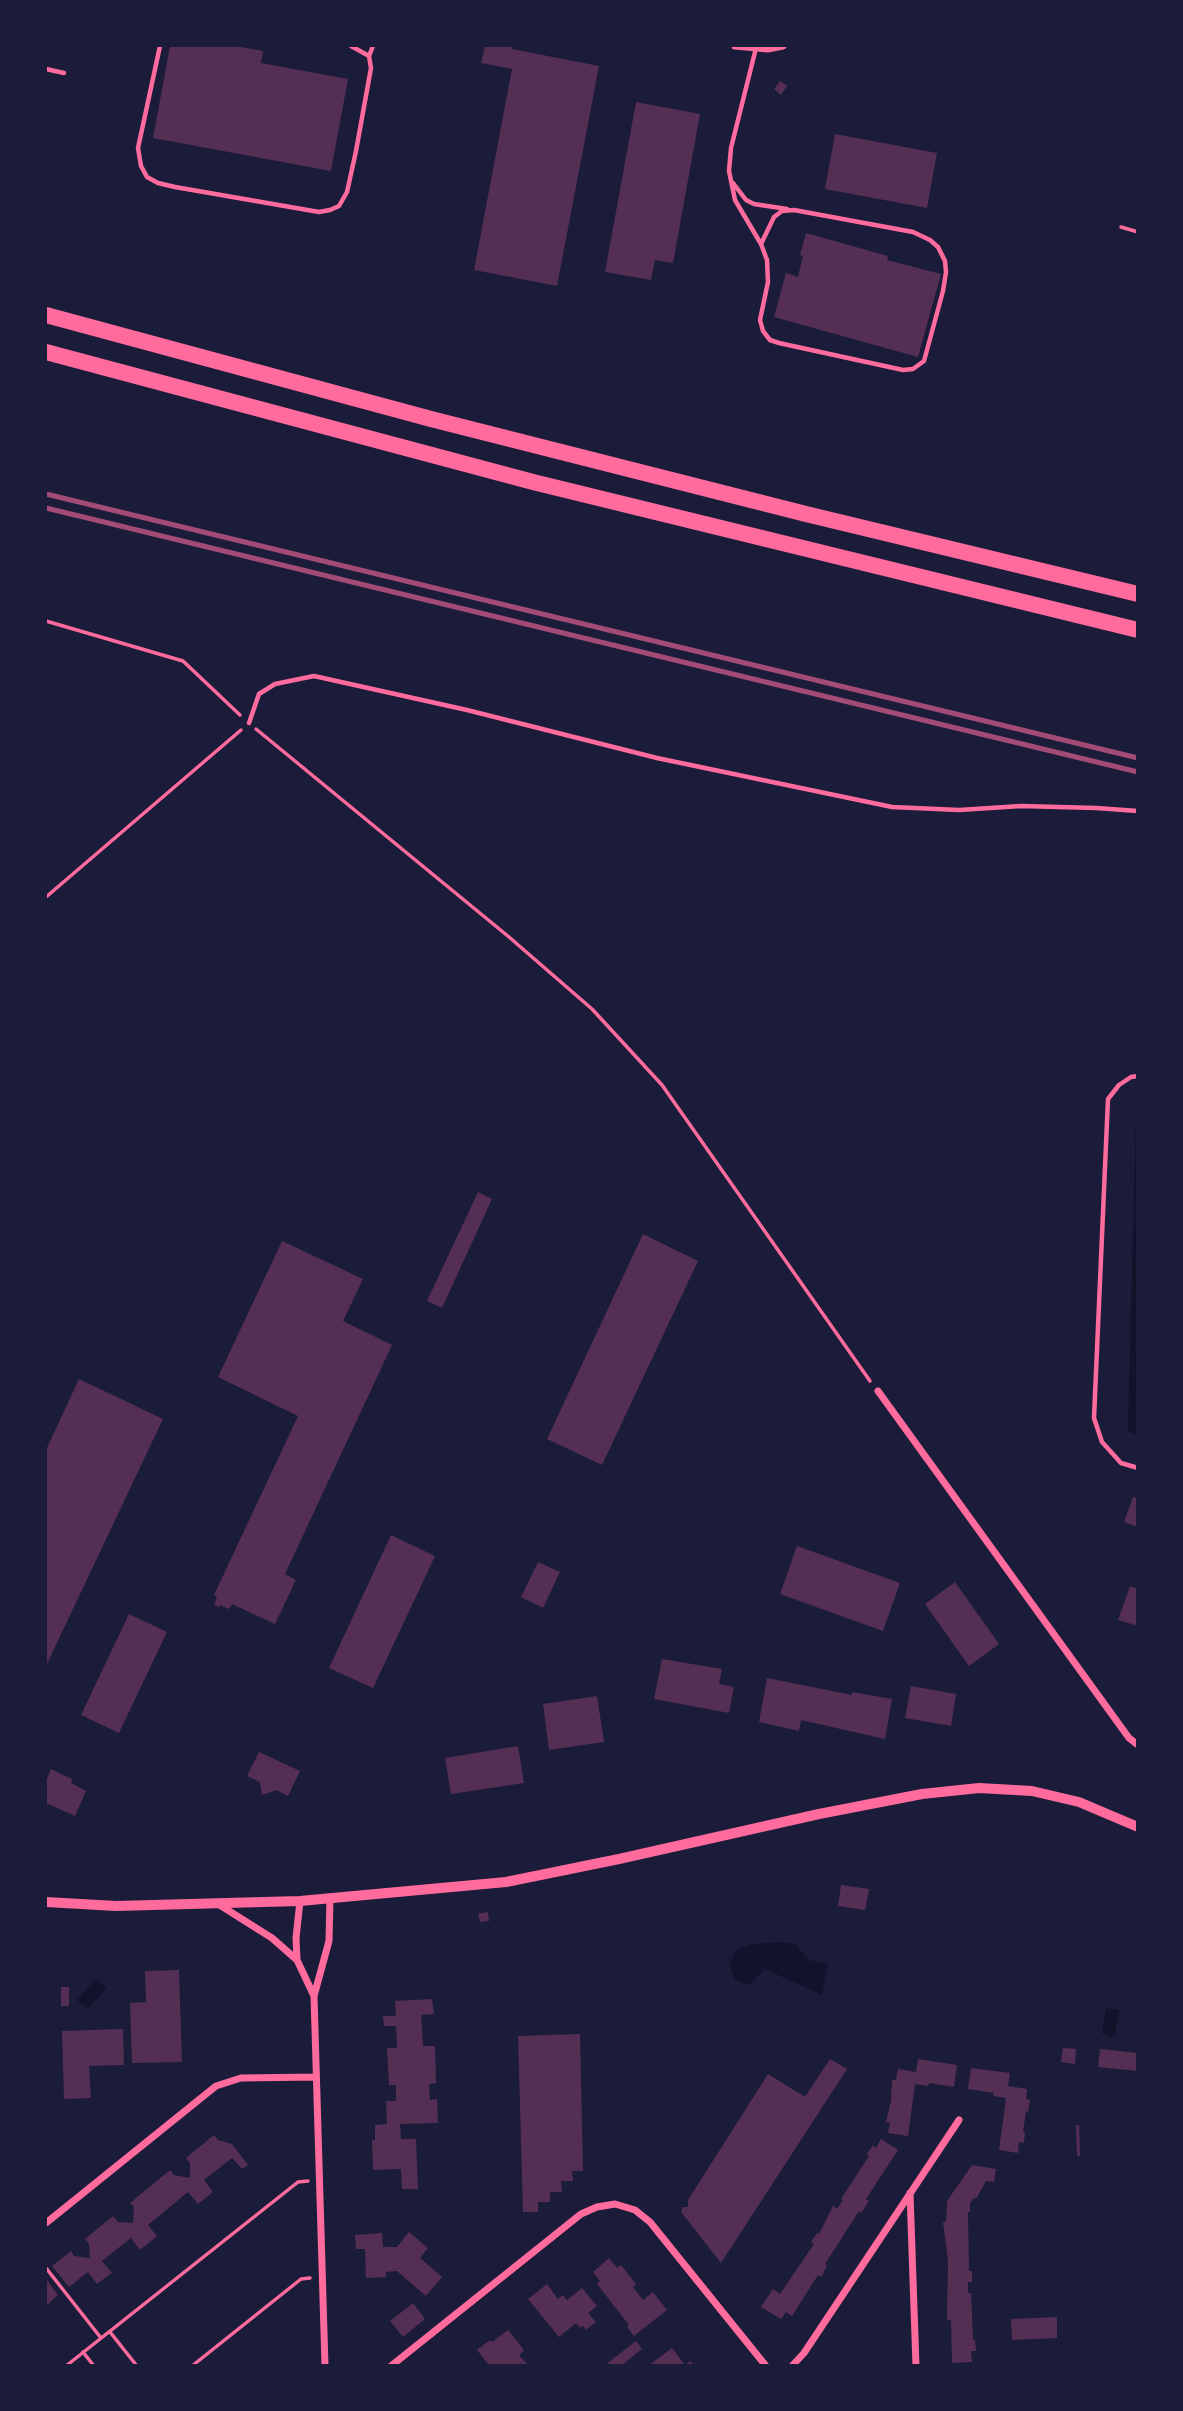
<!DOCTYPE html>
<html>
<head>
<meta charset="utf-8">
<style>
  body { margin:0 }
  #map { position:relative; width:1183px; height:2411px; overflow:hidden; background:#1b1b3a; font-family:"Golos Text",sans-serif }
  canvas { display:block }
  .frame { position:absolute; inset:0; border:47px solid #1b1b3a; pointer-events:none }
</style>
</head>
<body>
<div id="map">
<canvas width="1183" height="2411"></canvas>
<div class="frame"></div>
</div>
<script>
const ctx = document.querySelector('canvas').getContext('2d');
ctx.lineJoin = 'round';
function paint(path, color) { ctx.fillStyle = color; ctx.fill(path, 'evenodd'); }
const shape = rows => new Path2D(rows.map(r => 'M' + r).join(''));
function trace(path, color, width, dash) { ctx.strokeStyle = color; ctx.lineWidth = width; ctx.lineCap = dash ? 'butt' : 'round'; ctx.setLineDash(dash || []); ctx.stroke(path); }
paint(shape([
  [1136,1117,1137,1117,1137,1435,1128,1431],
  [780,1942,795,1944,809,1960,828,1964,822,1995,765,1969,751,1983,744,1984,734,1979,730,1964,735,1951,751,1944],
  [96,1979,106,1988,88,2009,77,2000],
  [1106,2008,1119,2010,1115,2035,1109,2037,1102,2033]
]), '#12122b');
paint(shape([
  [170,46,235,46,263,51,261,63,348,79,331,171,153,138],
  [485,46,513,46,512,49,599,66,557,286,474,270,512,69,481,63],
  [780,81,787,86,781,95,774,89],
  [636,102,700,114,673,263,655,260,651,280,605,272],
  [835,134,937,153,927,208,825,189],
  [806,233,888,256,887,260,941,274,918,357,774,317,786,273,798,277,803,256,800,255],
  [478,1192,492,1199,442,1308,427,1301],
  [643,1234,698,1261,602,1465,547,1439],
  [282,1241,363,1279,343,1321,392,1345,285,1574,296,1580,275,1624,232,1604,229,1609,220,1605,219,1607,214,1605,217,1597,214,1595,298,1416,218,1377],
  [79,1379,163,1419,46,1666,46,1450],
  [1133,1497,1138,1498,1138,1527,1124,1522],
  [391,1535,435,1556,373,1688,329,1668],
  [797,1546,900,1583,883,1631,780,1594],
  [538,1562,560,1572,543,1608,521,1597],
  [955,1582,999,1644,969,1666,925,1604],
  [1130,1586,1138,1589,1138,1626,1118,1620],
  [129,1614,167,1632,119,1733,81,1715],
  [662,1659,722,1669,719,1684,734,1687,729,1713,654,1699],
  [767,1678,852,1695,852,1692,892,1699,885,1739,801,1720,799,1731,759,1722],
  [911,1686,956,1694,951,1726,905,1718],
  [597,1696,604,1742,549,1750,543,1704],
  [518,1746,524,1783,451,1794,445,1758],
  [259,1752,300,1771,288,1796,276,1790,262,1795,260,1782,247,1776],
  [51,1769,72,1779,71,1783,86,1791,75,1816,46,1803,46,1781],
  [841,1885,869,1889,865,1910,838,1906],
  [488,1912,489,1921,480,1922,478,1914],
  [179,1970,182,2062,132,2063,130,2003,146,2002,145,1971],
  [61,1987,69,1987,69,2006,61,2006],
  [432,1999,434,2014,421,2015,423,2046,435,2046,436,2083,429,2084,430,2100,437,2099,438,2123,400,2124,401,2139,416,2139,418,2189,402,2189,401,2169,373,2170,372,2140,375,2140,375,2125,387,2124,386,2101,396,2101,396,2085,389,2085,387,2048,397,2048,396,2026,384,2026,383,2016,396,2016,395,2001],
  [123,2029,124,2065,89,2066,91,2098,64,2099,62,2031],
  [580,2034,583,2171,572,2171,573,2181,561,2181,562,2192,550,2192,550,2202,538,2202,538,2212,523,2212,518,2036],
  [1063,2048,1076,2049,1075,2064,1061,2062],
  [1100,2049,1138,2053,1138,2071,1098,2067],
  [830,2059,847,2069,721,2263,681,2212,683,2207,688,2207,688,2200,768,2074,805,2097],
  [918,2059,957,2065,954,2087,929,2083,928,2086,915,2084,908,2136,888,2133,890,2123,886,2122,891,2101,892,2080,896,2080,898,2069,916,2072],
  [971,2068,1010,2073,1008,2086,1027,2089,1026,2099,1030,2100,1028,2112,1026,2111,1023,2132,1025,2132,1024,2143,1019,2142,1018,2153,999,2150,1006,2098,993,2096,994,2093,968,2089],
  [1076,2125,1079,2125,1080,2156,1077,2156],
  [214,2135,218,2140,232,2144,248,2165,242,2169,232,2158,204,2180,213,2192,198,2204,188,2192,148,2225,157,2236,140,2250,131,2238,102,2261,112,2273,105,2278,97,2284,88,2272,69,2287,52,2266,71,2251,74,2256,90,2258,89,2244,85,2239,113,2216,118,2222,133,2223,134,2207,130,2203,170,2170,174,2175,190,2178,190,2163,186,2158],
  [881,2139,898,2150,866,2199,869,2201,861,2213,859,2211,825,2264,827,2266,821,2277,818,2275,792,2316,786,2312,781,2319,761,2307,773,2289,780,2294,814,2244,811,2242,817,2233,819,2234,833,2206,837,2209,843,2200,841,2199,869,2156,867,2154,873,2145,876,2148],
  [972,2165,996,2169,994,2182,986,2181,976,2199,974,2198,970,2203,970,2212,968,2212,969,2271,972,2271,972,2282,968,2282,968,2293,971,2293,973,2340,975,2340,976,2351,971,2351,972,2362,952,2363,951,2320,947,2320,948,2261,943,2222,946,2222,947,2201],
  [409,2232,428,2248,420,2258,442,2277,426,2296,397,2271,386,2272,386,2277,366,2278,365,2249,356,2249,355,2235,382,2233,383,2247,397,2247],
  [609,2258,617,2268,621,2265,636,2284,633,2287,643,2300,653,2292,667,2310,634,2336,627,2327,629,2325,597,2284,600,2281,593,2272],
  [46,2279,58,2295,46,2306],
  [547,2284,558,2299,563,2295,567,2300,582,2288,597,2306,588,2313,596,2322,586,2330,583,2326,580,2328,576,2323,559,2337,528,2299],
  [413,2303,425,2319,403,2337,390,2321],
  [1057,2317,1057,2338,1012,2340,1011,2319],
  [508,2330,524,2350,519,2355,528,2365,489,2365,477,2350,490,2340,492,2342],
  [636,2341,642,2349,622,2365,605,2365],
  [672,2348,685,2365,690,2361,694,2365,649,2365]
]), '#542f53');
trace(shape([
  [1121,227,1138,232],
  [46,621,183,661,240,715],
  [256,729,509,937,592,1009,662,1085,870,1381],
  [46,897,241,730],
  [46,2268,101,2338],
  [110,2332,137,2366],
  [83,2352,94,2366],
  [66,2366,298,2182,308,2181],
  [192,2366,301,2279,310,2278]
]), '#ff6b9d', 3.5);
trace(shape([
  [160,46,138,148,141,166,147,177,158,183,175,187,319,212,330,210,339,206,347,192,356,151,371,68,369,56,351,46],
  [756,48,731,148,729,171,735,200,761,244,767,260,768,282,760,320,763,331,770,340,779,343,903,370,913,369,924,361,943,291,946,272,945,261,938,247,930,240,913,232,794,210,782,211,774,217,761,244],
  [369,56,373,46],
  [46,69,64,73],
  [733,183,746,200,754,204,787,209],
  [249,723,259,694,275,684,314,676,467,710,657,758,892,807,959,810,1021,806,1096,808,1138,811],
  [1138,1076,1131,1077,1119,1085,1108,1099,1094,1418,1102,1442,1121,1463,1138,1468]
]), '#ff6b9d', 4.5);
trace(shape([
  [735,46,768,49,783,46],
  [878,1391,1129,1738,1138,1745],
  [300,1901,296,1938,297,1960,314,1996],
  [218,1904,272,1938,297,1960],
  [910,2193,916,2366],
  [46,2223,216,2086,241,2078,315,2077],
  [325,2366,314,1996,329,1941,330,1899],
  [391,2366,581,2214,597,2207,615,2204,635,2210,650,2222,766,2366],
  [792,2366,804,2353,959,2120]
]), '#ff6b9d', 7);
trace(shape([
  [46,1902,116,1906,300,1901,506,1882,619,1859,819,1814,922,1794,979,1788,1032,1791,1079,1802,1138,1827]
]), '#ff6b9d', 10);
trace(shape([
  [46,315,431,419,806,514,1138,594],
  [46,352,533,482,1138,630]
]), '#ff6b9d', 16);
trace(shape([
  [46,494,1138,758],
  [46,508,1138,772]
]), '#a44b75', 5);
</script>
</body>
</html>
